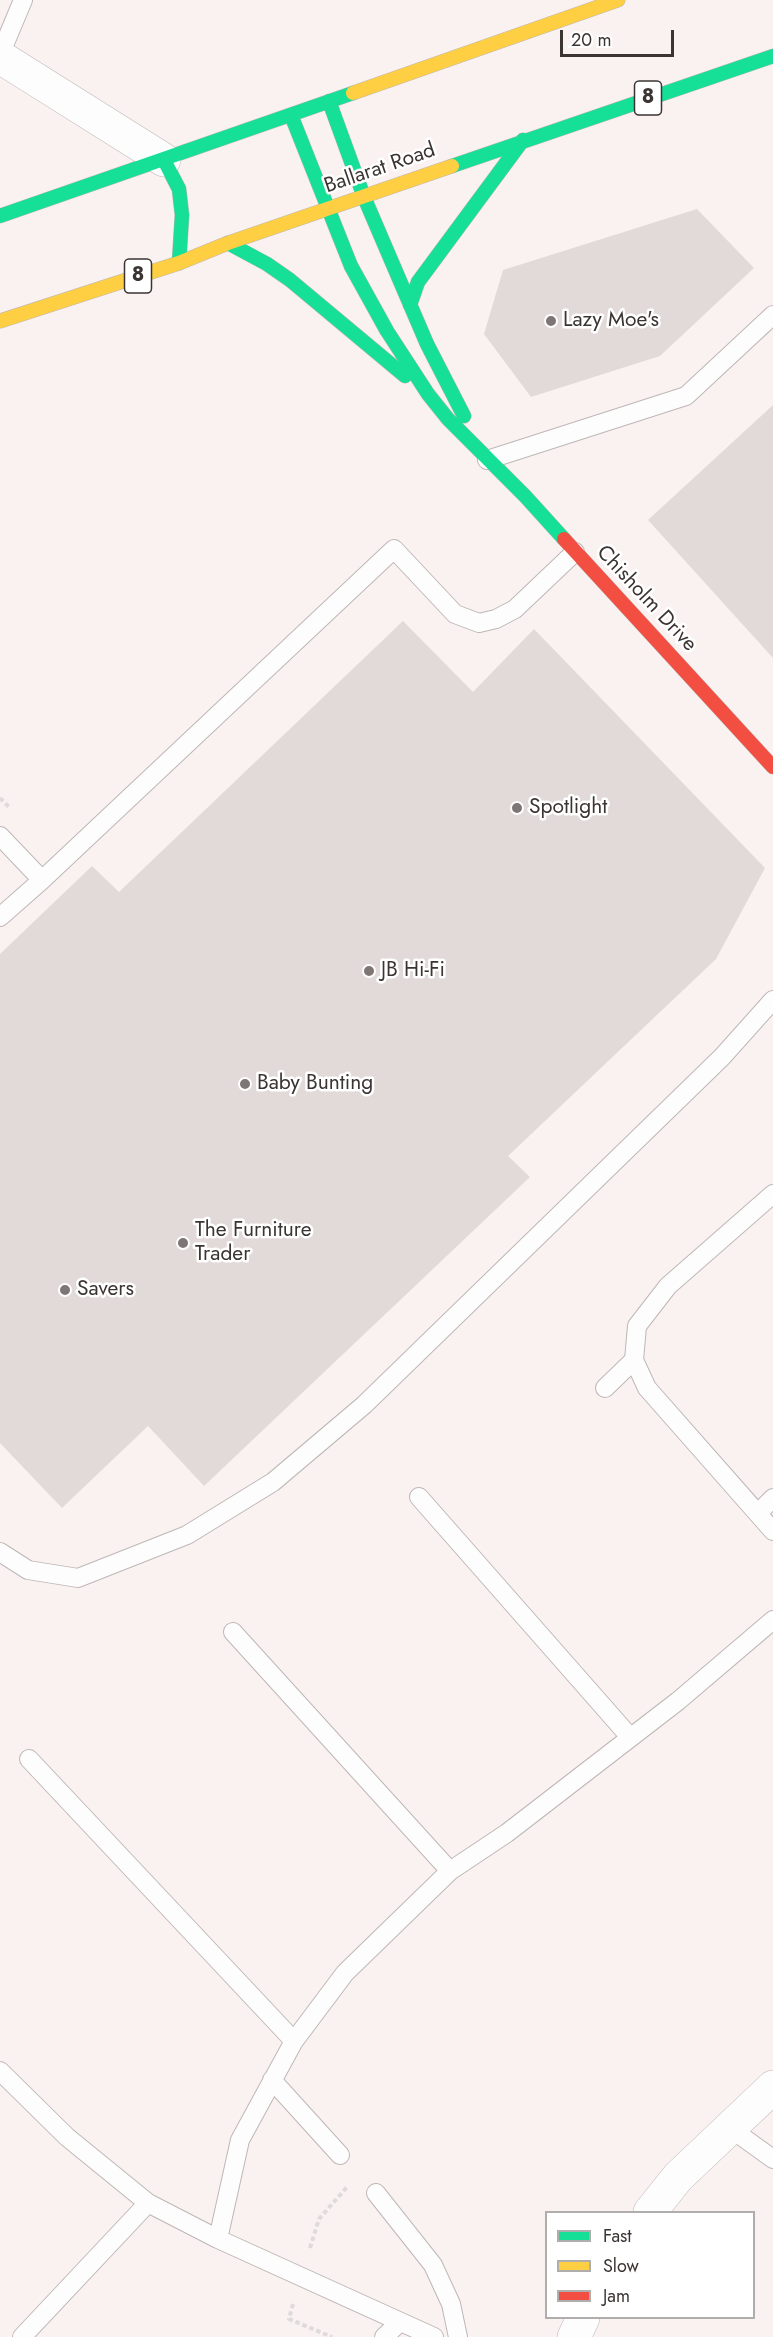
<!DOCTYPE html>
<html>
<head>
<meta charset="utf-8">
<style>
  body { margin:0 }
  #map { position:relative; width:773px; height:2337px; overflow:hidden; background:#faf2f0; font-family:Jost,sans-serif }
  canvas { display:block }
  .legend { position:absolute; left:545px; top:2211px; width:210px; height:108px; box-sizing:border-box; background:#fff; border:2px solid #b0aead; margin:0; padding:8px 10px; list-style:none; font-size:18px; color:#3a3432 }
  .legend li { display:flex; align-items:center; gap:12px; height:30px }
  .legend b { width:30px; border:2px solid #b0aead }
  .scale { position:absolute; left:560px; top:30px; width:114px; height:27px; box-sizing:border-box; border:3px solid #3a3432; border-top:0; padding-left:8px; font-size:18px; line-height:21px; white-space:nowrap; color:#3a3432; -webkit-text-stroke:4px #fff; paint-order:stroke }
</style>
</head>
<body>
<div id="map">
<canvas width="773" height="2337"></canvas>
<ul class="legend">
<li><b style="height:8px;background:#16e098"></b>Fast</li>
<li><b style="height:8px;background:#ffcf43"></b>Slow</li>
<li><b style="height:8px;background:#f24e42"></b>Jam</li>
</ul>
<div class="scale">20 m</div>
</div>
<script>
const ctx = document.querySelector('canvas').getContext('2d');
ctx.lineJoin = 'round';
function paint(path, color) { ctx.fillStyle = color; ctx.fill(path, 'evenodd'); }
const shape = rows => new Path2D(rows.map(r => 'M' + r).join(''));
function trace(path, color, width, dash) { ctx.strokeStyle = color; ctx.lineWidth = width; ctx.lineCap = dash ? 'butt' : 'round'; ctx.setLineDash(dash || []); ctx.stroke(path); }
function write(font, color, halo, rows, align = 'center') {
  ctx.font = font + ' Jost,sans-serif'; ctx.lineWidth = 5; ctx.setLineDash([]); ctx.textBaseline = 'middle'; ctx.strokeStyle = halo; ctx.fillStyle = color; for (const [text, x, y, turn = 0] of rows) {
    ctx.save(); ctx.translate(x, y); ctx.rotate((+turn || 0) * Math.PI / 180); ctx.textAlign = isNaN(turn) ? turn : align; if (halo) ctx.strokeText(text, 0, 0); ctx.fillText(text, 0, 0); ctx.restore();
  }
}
paint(shape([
  [697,209,754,268,660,356,531,397,484,334,503,270],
  [773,405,773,658,648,520],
  [403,621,473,692,534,629,765,868,716,959,508,1156,530,1177,204,1486,148,1426,62,1508,0,1443,0,954,92,866,119,892]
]), '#e1dad9');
const lane = shape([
  [0,55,23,0],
  [487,460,686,396,773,315],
  [0,836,42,880],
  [0,917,42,880,394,549,455,614,479,623,496,619,515,609,575,552],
  [773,1194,668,1286,637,1326,634,1360,647,1388,773,1531],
  [605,1388,634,1360],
  [419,1497,630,1737],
  [758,1513,773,1498],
  [0,1552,28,1570,78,1578,187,1535,273,1482,364,1405,722,1057,773,1000],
  [233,1632,450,1871],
  [29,1759,294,2041],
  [0,2071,67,2137,148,2203,218,2239,434,2337],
  [272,2080,340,2155],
  [730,2128,773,2159],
  [376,2193,433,2265,451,2304,458,2337],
  [218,2239,240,2140,294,2041,345,1973,450,1871,507,1833,678,1701,773,1620],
  [22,2337,148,2203],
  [384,2337,400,2322]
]);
const street = shape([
  [0,57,164,160],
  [650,2212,678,2177,773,2087],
  [574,2337,583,2318]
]);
const fast = shape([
  [329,101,364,197,427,344,464,416],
  [291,115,351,266,387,331,428,394,448,419,525,496,564,539],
  [164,160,179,189,182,215,179,263],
  [452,166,773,56],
  [0,216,353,93],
  [228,243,267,264,290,280,405,376],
  [410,305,418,282,523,140]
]);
const slow = shape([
  [353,93,618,0],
  [0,321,179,263,228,243,452,166]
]);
const jam = shape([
  [564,539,773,767]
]);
trace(lane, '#beb7b6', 20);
trace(street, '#beb7b6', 34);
trace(fast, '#beb7b6', 15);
trace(slow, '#beb7b6', 15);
trace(jam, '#beb7b6', 15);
trace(shape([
  [0,798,10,808],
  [310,2248,319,2219,347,2187],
  [293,2304,289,2319,332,2337]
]), '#dddbdb', 4, [4.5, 3]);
trace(lane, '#fefdfd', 18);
trace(street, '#fefdfd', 33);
trace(fast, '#16e098', 14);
trace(slow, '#ffcf43', 14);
trace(jam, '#f24e42', 14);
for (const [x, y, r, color] of [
  [551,321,6,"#7d7674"],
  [517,808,6,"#7d7674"],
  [369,971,6,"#7d7674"],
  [245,1084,6,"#7d7674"],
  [183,1243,6,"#7d7674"],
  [65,1290,6,"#7d7674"]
]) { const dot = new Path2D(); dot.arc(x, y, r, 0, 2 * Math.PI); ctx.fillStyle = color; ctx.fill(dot); trace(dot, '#fff', 2); }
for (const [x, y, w] of [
  [648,98,27],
  [138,276,27]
]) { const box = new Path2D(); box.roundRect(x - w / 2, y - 17, w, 34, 4.5); ctx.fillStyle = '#fff'; ctx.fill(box); trace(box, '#3a3432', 1.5); }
write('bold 20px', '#3a3432', null, [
  ["8",648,98],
  ["8",138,276]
]);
write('21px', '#3a3432', '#fff', [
  ["Ballarat Road",380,169,-19],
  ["Chisholm Drive",646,599,47]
]);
write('21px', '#3a3432', '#fff', [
  ["Lazy Moe's",563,321],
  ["Spotlight",529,808],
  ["JB Hi-Fi",381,971],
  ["Baby Bunting",257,1084],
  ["The Furniture",195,1231],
  ["Trader",195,1255],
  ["Savers",77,1290]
], 'left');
</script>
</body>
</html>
